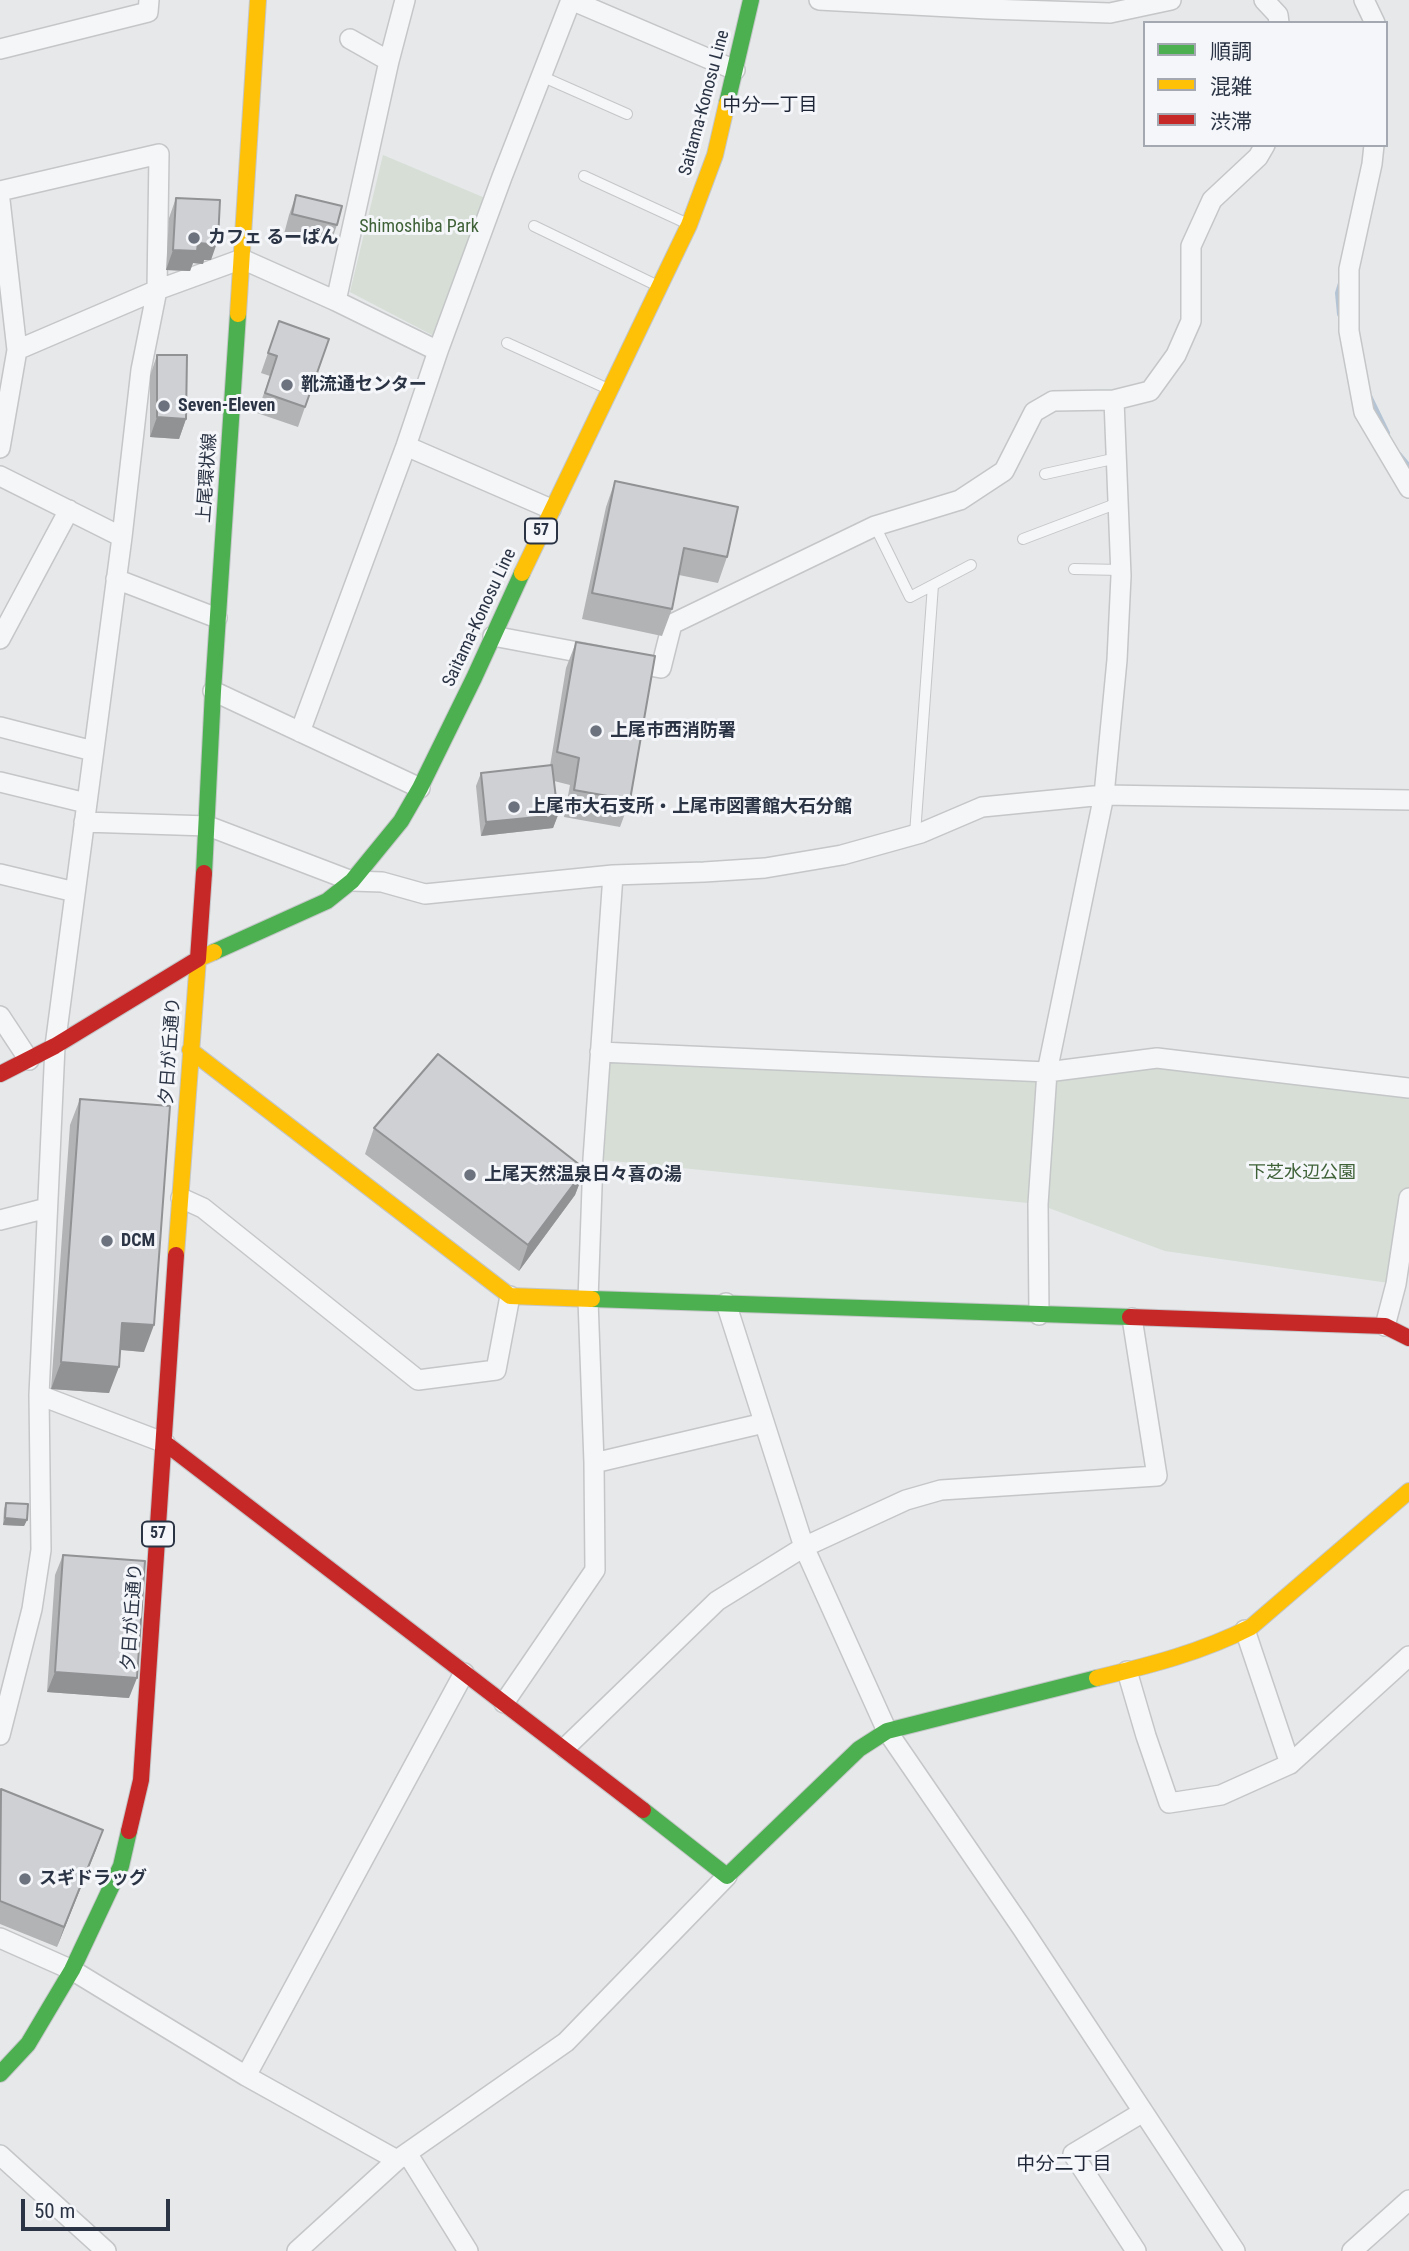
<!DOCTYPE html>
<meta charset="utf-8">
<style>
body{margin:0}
#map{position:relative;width:1409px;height:2251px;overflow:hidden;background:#e6e8ea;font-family:"Roboto Condensed","Noto Sans JP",sans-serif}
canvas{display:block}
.legend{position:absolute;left:1143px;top:21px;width:245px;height:126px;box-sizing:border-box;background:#f4f6f9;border:2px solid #a4a8b1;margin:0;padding:9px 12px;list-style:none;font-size:21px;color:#2b3445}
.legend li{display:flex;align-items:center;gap:14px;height:35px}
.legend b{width:35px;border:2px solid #a4a8b1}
.scale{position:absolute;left:21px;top:2199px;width:149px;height:32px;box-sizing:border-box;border:4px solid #2b3445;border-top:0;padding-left:9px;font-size:21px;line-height:24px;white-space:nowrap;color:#2b3445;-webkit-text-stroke:5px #f4f6f9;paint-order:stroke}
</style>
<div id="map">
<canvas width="1409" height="2251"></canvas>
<ul class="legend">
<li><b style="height:9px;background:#4caf50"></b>順調</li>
<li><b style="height:9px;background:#ffc107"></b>混雑</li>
<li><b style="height:9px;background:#c62828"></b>渋滞</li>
</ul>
<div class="scale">50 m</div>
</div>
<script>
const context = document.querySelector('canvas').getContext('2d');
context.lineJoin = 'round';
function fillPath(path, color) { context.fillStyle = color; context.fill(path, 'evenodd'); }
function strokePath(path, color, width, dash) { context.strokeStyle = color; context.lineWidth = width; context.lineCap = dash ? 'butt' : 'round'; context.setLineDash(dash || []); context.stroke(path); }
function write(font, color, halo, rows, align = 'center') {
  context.font = font + ' "Roboto Condensed","Noto Sans JP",sans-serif'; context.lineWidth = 6; context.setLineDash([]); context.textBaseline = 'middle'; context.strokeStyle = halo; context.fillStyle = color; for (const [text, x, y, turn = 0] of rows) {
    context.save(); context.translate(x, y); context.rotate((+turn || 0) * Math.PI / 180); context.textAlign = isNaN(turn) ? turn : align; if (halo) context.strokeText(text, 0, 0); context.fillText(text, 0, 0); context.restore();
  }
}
const green = new Path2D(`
 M383 155 485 198 434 336 350 292Z
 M600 1052 1047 1072 1157 1058 1409 1088V1198L1396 1284 1165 1251 1038 1204 593 1159Z`);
const stream = new Path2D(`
 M1340 314 1338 293 1341 283
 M1369 396 1387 433
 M1399 455 1409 467`);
const lane = new Path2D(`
 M541 76 627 114
 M584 176 686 223
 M534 226 656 285
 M507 343 606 388
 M1045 474 1117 458
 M875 526 910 597 933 585
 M1023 539 1118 503
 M1074 569 1120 570
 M915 834 933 585 971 565`);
const street = new Path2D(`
 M571 0 735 70
 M819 0 988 9 1110 13 1171 0
 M1264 0 1278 15 1279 23
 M1364 0 1375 23
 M350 39 389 61
 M0 49 148 12 149 0
 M1374 145 1372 164 1349 269V331L1364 412 1409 488
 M0 191 159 154 157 290 141 370 122 537 55 1046 39 1395 41 1550 32 1609 0 1735
 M0 200 17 350 0 448
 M336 301 389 61 405 0
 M17 350 157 290 242 259 336 301 438 351
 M406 446 551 509
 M0 476 122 537
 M116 579 217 618
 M493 636 599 656
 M0 639 69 510
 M628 662 661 668 672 624 875 526 960 500 1004 471 1034 412 1053 401 1114 400 1150 391 1176 355 1191 321V246L1212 200 1258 157 1265 145
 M213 691 420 788
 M0 727 93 751
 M300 732 406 446 438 351 502 177 571 0
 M0 782 86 803
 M84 822 208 826 352 881 382 882 425 894 613 875 704 872 765 868 842 855 921 833 982 807 1104 795 1409 800
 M0 874 75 892
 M0 1016 29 1060
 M600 1052 1047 1072 1157 1058 1409 1088
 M181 1198 203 1208 418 1380 496 1370 510 1296
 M0 1220 47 1208
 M726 1303 804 1547 887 1731 1022 1928 1235 2251
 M1039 1315 1038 1204 1047 1072 1104 795 1117 660 1121 576 1114 400
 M1385 1326 1396 1284 1409 1198
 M39 1395 165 1443
 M594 1463 764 1423
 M1245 1630 1290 1764
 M1127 1671 1146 1736 1169 1803 1221 1795 1290 1764 1409 1656
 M504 1703 595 1570 594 1463 588 1300 593 1159 613 875
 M565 1748 717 1601 804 1547 906 1500 941 1490 1157 1476 1132 1318
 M0 1938 72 1970 246 2076 397 2160
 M246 2076 464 1673
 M407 2153 468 2251
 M0 2155 106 2251
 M297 2251 397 2160 566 2042 727 1876
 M1136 2251 1073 2154 1143 2112
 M1352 2251 1409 2200`);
const fast = new Path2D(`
 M727 103 751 0
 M204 873 213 691 238 314
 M214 952 327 901 352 881 401 821 420 788 474 678 522 573
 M592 1299 1130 1317
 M643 1810 727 1876 859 1749 887 1731 1097 1678
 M0 2074 28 2044 72 1970 121 1866 129 1831`);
const slow = new Path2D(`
 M238 314 258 0
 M522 573 689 225 715 155 727 103
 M190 1050 510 1296 592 1299
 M176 1255 198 959 214 952
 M1097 1678C1151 1665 1202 1652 1251 1627L1409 1491`);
const jam = new Path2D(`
 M0 1074 55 1046 198 959 204 873
 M1130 1317 1385 1326 1409 1338
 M165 1443 643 1810
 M129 1831 141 1780 176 1255`);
const wall = new Path2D(`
 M296 195 337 225 330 245 284 234 289 215Z
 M176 198 211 260H204L203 264 193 263 190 271 166 270 169 218Z
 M279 321 329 339 298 427 257 413 270 376 261 373Z
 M157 355 186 419 179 439 150 437V376Z
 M615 481 727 557 718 583 679 575 672 609 662 636 582 619 606 507Z
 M576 642 630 800 620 827 564 817 570 785 554 781 558 815 553 828 481 836 476 786 481 773 550 766 566 668Z
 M80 1099 144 1352 120 1350 109 1393 51 1389 70 1125Z
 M374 1128 585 1169 575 1195 519 1271 365 1154Z
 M6 1503 27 1520 24 1526 3 1525 4 1509Z
 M63 1555 129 1698 47 1692 55 1575Z
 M0 1791 103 1830 57 1947 0 1924Z`);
const shadedWall = new Path2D(`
 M210 240H218L211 260H204L203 264 193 263 190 271 166 270 173 250Z
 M157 417 186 419 179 439 150 437Z
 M558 815 553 828 481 836 486 822Z
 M585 1169 575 1195 519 1271 528 1245Z
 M122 1323 154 1325 144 1352 112 1349Z
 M61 1362 119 1367 109 1393 51 1389Z
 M5 1518 27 1520 24 1526 3 1525Z
 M55 1672 137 1678 129 1698 47 1692Z
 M103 1830 96 1850 57 1947 64 1927Z`);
const building = new Path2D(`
 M296 195 342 206 337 225 292 214Z
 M176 198 220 200 218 240H210V244L198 243 197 251 173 250Z
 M279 321 329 339 305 407 265 393 277 356 268 353Z
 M157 355H187L186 419 157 417Z
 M615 481 738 507 727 557 684 548 672 609 592 593Z
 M576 642 655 656 630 800 574 790 579 758 557 752Z
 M552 765 558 815 486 822 481 773Z
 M438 1054 585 1169 528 1245 374 1128Z
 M80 1099 170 1106 154 1325 122 1323 119 1367 61 1362Z
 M6 1503 28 1504 27 1520 5 1518Z
 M63 1555 145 1561 137 1678 55 1672Z
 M1 1789 103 1830 64 1927 0 1901Z`);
const markers = [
 [194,238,7,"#6c737f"],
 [287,385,7,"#6c737f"],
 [164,406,7,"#6c737f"],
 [596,731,7,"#6c737f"],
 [514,807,7,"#6c737f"],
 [470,1175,7,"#6c737f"],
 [107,1241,7,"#6c737f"],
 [25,1879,7,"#6c737f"]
];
const shields = [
 [541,531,32],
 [158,1534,32]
];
const shieldNames = [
 ["57",541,531],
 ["57",158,1534]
];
const streetNames = [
 ["Saitama-Konosu Line",705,103,-75],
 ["上尾環状線",208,478,-86],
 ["Saitama-Konosu Line",480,618,-65],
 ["夕日が丘通り",171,1051,-86],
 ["夕日が丘通り",133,1617,-86]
];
const parkNames = [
 ["Shimoshiba Park",419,227],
 ["下芝水辺公園",1302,1173]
];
const poiNames = [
 ["カフェ るーぱん",208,238],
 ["靴流通センター",301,385],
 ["Seven-Eleven",178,406],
 ["上尾市西消防署",610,731],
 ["上尾市大石支所・上尾市図書館大石分館",528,807],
 ["上尾天然温泉日々喜の湯",484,1175],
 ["DCM",121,1241],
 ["スギドラッグ",39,1879]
];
const neighbourhoodNames = [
 ["中分一丁目",770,106],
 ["中分二丁目",1064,2165]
];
fillPath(green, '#d6ded6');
strokePath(stream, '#b4c4d5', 6);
strokePath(lane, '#c4c6c8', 12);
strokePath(street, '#c4c6c8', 22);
strokePath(fast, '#c4c6c8', 18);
strokePath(slow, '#c4c6c8', 18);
strokePath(jam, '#c4c6c8', 18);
strokePath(lane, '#f5f6f7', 10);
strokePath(street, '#f5f6f7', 19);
strokePath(fast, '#4caf50', 16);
strokePath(slow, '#ffc107', 16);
strokePath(jam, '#c62828', 16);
fillPath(wall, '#b1b3b5');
fillPath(shadedWall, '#909294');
fillPath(building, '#ced0d3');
strokePath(building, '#909294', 2);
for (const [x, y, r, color] of markers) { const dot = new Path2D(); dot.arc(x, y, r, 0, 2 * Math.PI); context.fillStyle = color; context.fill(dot); strokePath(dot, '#f4f6f9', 2.5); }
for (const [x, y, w] of shields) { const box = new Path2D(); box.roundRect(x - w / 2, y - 12.5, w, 25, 5); context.fillStyle = '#f4f6f9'; context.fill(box); strokePath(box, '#2b3445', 2); }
write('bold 16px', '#2b3445', null, shieldNames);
write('18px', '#2b3445', '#f4f6f9', streetNames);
write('18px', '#3f6138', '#f4f6f9', parkNames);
write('bold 18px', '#2b3445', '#f4f6f9', poiNames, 'left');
write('19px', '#1d2536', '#f4f6f9', neighbourhoodNames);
</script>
